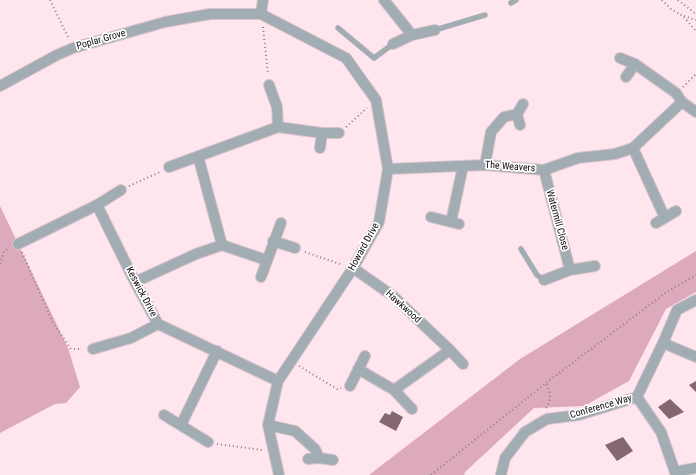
<!DOCTYPE html>
<style>
body{margin:0}
canvas{display:block;background:#fee5ee}
</style>
<canvas width="696" height="475"></canvas>
<script>
const context = document.querySelector('canvas').getContext('2d');
context.lineJoin = 'round';
function fillPath(path, color) { context.fillStyle = color; context.fill(path, 'evenodd'); }
function strokePath(path, color, width, dash) { context.strokeStyle = color; context.lineWidth = width; context.lineCap = dash ? 'butt' : 'round'; context.setLineDash(dash || []); context.stroke(path); }
function write(font, color, halo, rows, align = 'center') {
  context.font = font + ' "Roboto Condensed",sans-serif'; context.lineWidth = 3.5; context.setLineDash([]); context.textBaseline = 'middle'; context.strokeStyle = halo; context.fillStyle = color; for (const [text, x, y, turn = 0] of rows) {
    context.save(); context.translate(x, y); context.rotate((+turn || 0) * Math.PI / 180); context.textAlign = isNaN(turn) ? turn : align; if (halo) context.strokeText(text, 0, 0); context.fillText(text, 0, 0); context.restore();
  }
}
const green = new Path2D(`
 M0 206 68 348 80 387 66 403 55 404 0 433Z
 M696 251V292L666 309 629 381 584 406 534 408 465 472 464 475H369L520 359Z`);
const building = new Path2D(`
 M696 381V392L689 385Z
 M670 399 684 412 669 419 658 407Z
 M392 411 403 417 396 431 379 422 385 413 390 415Z
 M623 437 633 451 617 461 605 445Z`);
const path = new Path2D(`
 M50 0 69 39
 M662 0 672 10 683 16 696 31
 M678 0 696 14
 M684 16 696 20
 M263 27 268 74
 M683 87 696 74
 M346 127 367 108
 M129 186 160 172
 M22 252 53 323 71 349H82
 M305 252 343 265
 M0 264 4 251 8 249
 M299 366 337 389 341 388
 M546 408C552 400 550 391 546 383
 M217 444 262 450
 M431 475 546 383 668 291 696 275`);
const service = new Path2D(`
 M511 3 516 0
 M338 28 374 58 393 44
 M435 30 485 15
 M521 249 537 275 544 280`);
const minor = new Path2D(`
 M384 0 412 35
 M261 14 263 0
 M393 44 412 35 435 30
 M620 58 635 64 676 93 682 102 696 112
 M626 77 635 64
 M269 85 277 107 278 127
 M0 86 57 55 73 48 165 22 210 14H261L346 58 376 100 388 169 379 222 353 268 278 381 268 425 279 475
 M520 125 517 114 523 104
 M320 148 322 133
 M633 148 665 218
 M198 156 222 245
 M485 165 491 132 504 117 517 114
 M169 167 278 127 322 133H339
 M388 169 485 165 544 170 578 158 615 154 633 148 682 102
 M544 170 570 270
 M97 205 135 282 158 324 278 381
 M431 217 459 224
 M451 222 463 166
 M656 223 676 211
 M273 241 295 248
 M18 244 97 205 121 190
 M353 268 393 296 450 350 463 364
 M261 277 281 223
 M544 280 570 270 595 266
 M135 282 196 254 222 245 266 260
 M663 343 696 357
 M93 349 131 338 158 324
 M358 369 394 390 412 409
 M350 386 365 356
 M394 390 450 350
 M637 397 661 432 676 475
 M164 415 208 442
 M181 425 217 351
 M268 425 295 431 315 449 319 458
 M308 459 319 458 333 460
 M675 472 696 468
 M501 475 505 458 525 432 547 419 579 415 637 397 663 343 677 310 696 300`);
const streetNames = [
 ["Poplar Grove",101,40,-16],
 ["The Weavers",510,167,4],
 ["Watermill Close",557,220,75],
 ["Howard Drive",364,247,-61],
 ["Keswick Drive",141,292,62],
 ["Hawkwood",403,307,42],
 ["Conference Way",601,407,-16]
];
fillPath(green, '#dda9bc');
fillPath(building, '#836872');
strokePath(service, '#d9c2ca', 6);
strokePath(minor, '#d9c2ca', 12);
strokePath(path, '#907f85', 2, [1, 3]);
strokePath(service, '#a1adb3', 5);
strokePath(minor, '#a1adb3', 10);
write('10px', '#140b0e', '#fff', streetNames);
</script>
